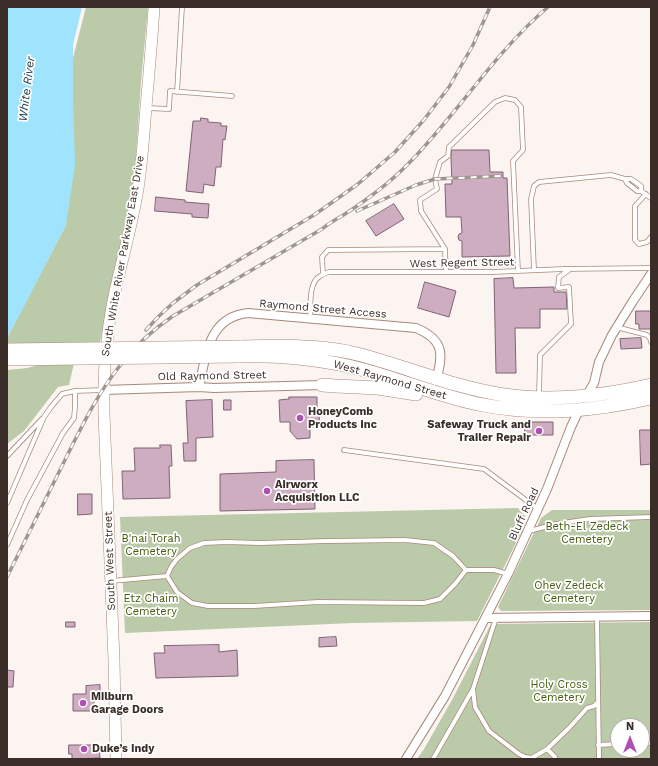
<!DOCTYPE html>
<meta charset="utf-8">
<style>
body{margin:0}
#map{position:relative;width:658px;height:766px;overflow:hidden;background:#fbf4f1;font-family:"Work Sans",sans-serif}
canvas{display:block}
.frame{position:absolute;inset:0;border:8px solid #3b2e28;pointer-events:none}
.north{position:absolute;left:610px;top:718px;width:40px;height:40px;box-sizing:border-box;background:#fff;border:1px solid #b1aba9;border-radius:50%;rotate:0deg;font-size:11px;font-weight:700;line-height:16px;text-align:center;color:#3b2e28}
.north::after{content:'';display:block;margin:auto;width:14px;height:18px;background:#b04eb5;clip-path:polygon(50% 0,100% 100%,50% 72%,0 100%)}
</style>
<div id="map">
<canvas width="658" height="766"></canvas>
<div class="frame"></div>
<div class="north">N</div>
</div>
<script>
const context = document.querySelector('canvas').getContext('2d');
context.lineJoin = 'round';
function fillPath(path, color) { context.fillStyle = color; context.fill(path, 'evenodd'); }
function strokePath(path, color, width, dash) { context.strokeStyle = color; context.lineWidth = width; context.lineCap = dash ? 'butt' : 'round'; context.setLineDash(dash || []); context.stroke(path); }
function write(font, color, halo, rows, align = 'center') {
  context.font = font + ' "Work Sans",sans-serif'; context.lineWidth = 3.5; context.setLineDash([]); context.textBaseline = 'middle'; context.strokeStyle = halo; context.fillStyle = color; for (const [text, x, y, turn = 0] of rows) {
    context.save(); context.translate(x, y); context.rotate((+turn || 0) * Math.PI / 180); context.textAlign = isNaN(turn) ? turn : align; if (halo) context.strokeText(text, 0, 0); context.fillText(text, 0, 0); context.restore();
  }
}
const green = new Path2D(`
 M86 7H148L141 82 134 185 100 342 7 344V338L66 225 73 97V58Z
 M74 363 69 385 58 387 24 431 7 444V370L27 368 43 364Z
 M518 508 525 516 521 533 477 621 353 623 125 633 120 517Z
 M552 510H651V610L501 611 498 607 541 518Z
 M651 622V759H417L424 749 452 700 491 624ZM618 726H642V750H618Z`);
const water = new Path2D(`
 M7 7H82L73 45V97L75 165 66 225 18 318 7 337Z`);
const building = new Path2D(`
 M201 118 208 119V122L221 123V126H227L225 140 223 139 221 167H216L214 186 204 184 203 193 186 191 193 121H200Z
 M452 150H489L490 172H503V178H507L510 256 462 257V241L459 240 458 237 459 234 462 233 461 217H446L445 184H452L451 158Z
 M156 197 185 200V202L209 204 208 218 192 217V214L155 211Z
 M394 204 404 219 376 236 366 221Z
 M513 278 514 288 554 287V292H566L567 309H540V328H515L516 373H496L494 279Z
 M425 282 456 291 449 317 418 308Z
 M636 311H651V329H639V324H636Z
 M641 338 642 348 621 349 620 339Z
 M289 397H317V415H319L320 427H310V438L297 439 290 431V422H280L279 400 289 399Z
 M212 400 213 437 196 438V461H184L183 443H188L186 401Z
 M224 400H231V410H224Z
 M525 422H553V435H525Z
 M640 430H651V464L641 465Z
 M160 445H171L172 466H169L170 498 123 499 122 471H135L134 448H160Z
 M314 460 315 509 220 511V474L276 472V461Z
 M78 494H92V514L78 515Z
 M66 622H75V627H66Z
 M336 637 337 646 319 647V638Z
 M219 645V652L237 650 238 676 156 678 154 653H165L164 646Z
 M7 670 14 671 13 687H7Z
 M100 685V694H94V711H73V694H86V686Z
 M69 745H99L100 758 72 759V754H69Z`);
const service = new Path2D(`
 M177 92 182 7
 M146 108 169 109 170 91 232 96
 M625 179 627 183 637 191H641L651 198
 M646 194 635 206V240L639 244 647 242 651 237
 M445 249 421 211 420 200 437 189 435 179 440 162 448 156 449 147 495 102 505 98 515 100 521 107 523 150 513 161 518 271
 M534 270 531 199 534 186 539 182 611 175 625 179H631L641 186V191
 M323 274 322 257 328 250 445 249 446 272
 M310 319C311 306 308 283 320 276 323 274 326 273 329 272H493L564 269 651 268
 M616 327 647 335 650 338 651 342
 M539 395 540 355 571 324 569 287 558 288 559 277 569 270
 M344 450 484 469 538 509
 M7 456 42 419
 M7 503 44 417 51 407 62 394 75 391
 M529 531 556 524 590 519 651 517
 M7 545 27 500 63 433 74 418 75 407V391L103 390
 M167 576 171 567 177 559 190 548 204 543 226 542 260 543 327 541 405 540 434 543 453 556 466 570
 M111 581 167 576 177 592 192 603 208 606H254L318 602 424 603 440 599 455 584 466 570H494L508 574
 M597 617 599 759
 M473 689 475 707 489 731 519 754 525 757 532 758
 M642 743H651
 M598 745 618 744
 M547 749 555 757V759
 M433 759 473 689 496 618
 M530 759 547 749 569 728 587 708 594 706 597 703`);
const minor = new Path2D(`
 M199 387C206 356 208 317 248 313L416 328C445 340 443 355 436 381
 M103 390 199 387 214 388 322 385
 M585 398 594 383 599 362 612 335 633 301 651 274
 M486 618 651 616
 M406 759 445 696 508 574 547 489 571 427 580 408`);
const secondary = new Path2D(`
 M116 759 114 660 104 414C103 374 106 335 114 296 122 260 132 225 138 189 142 162 144 134 146 107 149 74 152 40 154 7`);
const primary = new Path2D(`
 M240 347C276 346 313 345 349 352 401 364 450 387 504 395 553 402 603 396 651 385
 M238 356C280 355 323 359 364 370 404 381 442 397 483 405 541 416 594 411 651 398
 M322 385 336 386 378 388 416 394`);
const rail = new Path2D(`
 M357 211 416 185 435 179 501 176
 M146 330 158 317 173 303 197 285 314 215 334 201 358 184 395 152 423 121 449 87 473 45 490 7
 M7 577C25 541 43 505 61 468 79 432 96 395 122 363 136 345 154 329 173 316L322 229C329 223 337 219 345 214 368 199 390 183 409 163 458 113 495 52 548 7`);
const primaryBridge = new Path2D(`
 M7 350 240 347
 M7 359 238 356`);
const markers = [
 [300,418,4,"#b04eb5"],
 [539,431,4,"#b04eb5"],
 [267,491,4,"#b04eb5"],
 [83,703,4,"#b04eb5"],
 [84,749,4,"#b04eb5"]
];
const streetNames = [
 ["South White River Parkway East Drive",123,256,-80],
 ["West Regent Street",462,263,-1],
 ["Raymond Street Access",323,309,5],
 ["Old Raymond Street",212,376,-1],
 ["West Raymond Street",390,380,16],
 ["Bluff Road",524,514,-65],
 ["South West Street",110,561,-92]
];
const poiNames = [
 ["HoneyComb",308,412],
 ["Products Inc",308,425],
 ["Safeway Truck and",531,425,"right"],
 ["Trailer Repair",531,438,"right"],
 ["Airworx",275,485],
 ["Acquisition LLC",275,498],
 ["Milburn",91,697],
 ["Garage Doors",91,710],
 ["Duke’s Indy",92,749]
];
const parkNames = [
 ["Beth-El Zedeck",587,527],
 ["Cemetery",587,540],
 ["B'nai Torah",151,539],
 ["Cemetery",151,552],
 ["Ohev Zedeck",569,586],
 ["Cemetery",569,599],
 ["Etz Chaim",151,599],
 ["Cemetery",151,612],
 ["Holy Cross",559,685],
 ["Cemetery",559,698]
];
const waterNames = [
 ["White River",27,89,-83]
];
fillPath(green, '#bbcaa8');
fillPath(water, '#9fe4fc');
fillPath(building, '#cdadbf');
strokePath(building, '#7f6273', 1);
strokePath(service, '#a88879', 5.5);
strokePath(minor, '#a88879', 10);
strokePath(secondary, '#a88879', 12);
strokePath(primary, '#a88879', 14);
strokePath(service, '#fff', 4);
strokePath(minor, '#fff', 8);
strokePath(secondary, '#fff', 11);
strokePath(primary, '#fff', 13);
strokePath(rail, '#9f9691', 3.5);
strokePath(rail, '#fff', 2, [6]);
strokePath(primaryBridge, '#a88879', 14, []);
strokePath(primaryBridge, '#fff', 13);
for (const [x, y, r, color] of markers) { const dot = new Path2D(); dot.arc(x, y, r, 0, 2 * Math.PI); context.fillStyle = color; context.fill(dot); strokePath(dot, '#fff', 1.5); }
write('11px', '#3b2e28', '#fff', streetNames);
write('bold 11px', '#3b2e28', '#fff', poiNames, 'left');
write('11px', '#435c0b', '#fff', parkNames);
write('italic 12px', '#1b3c46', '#fff', waterNames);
</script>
